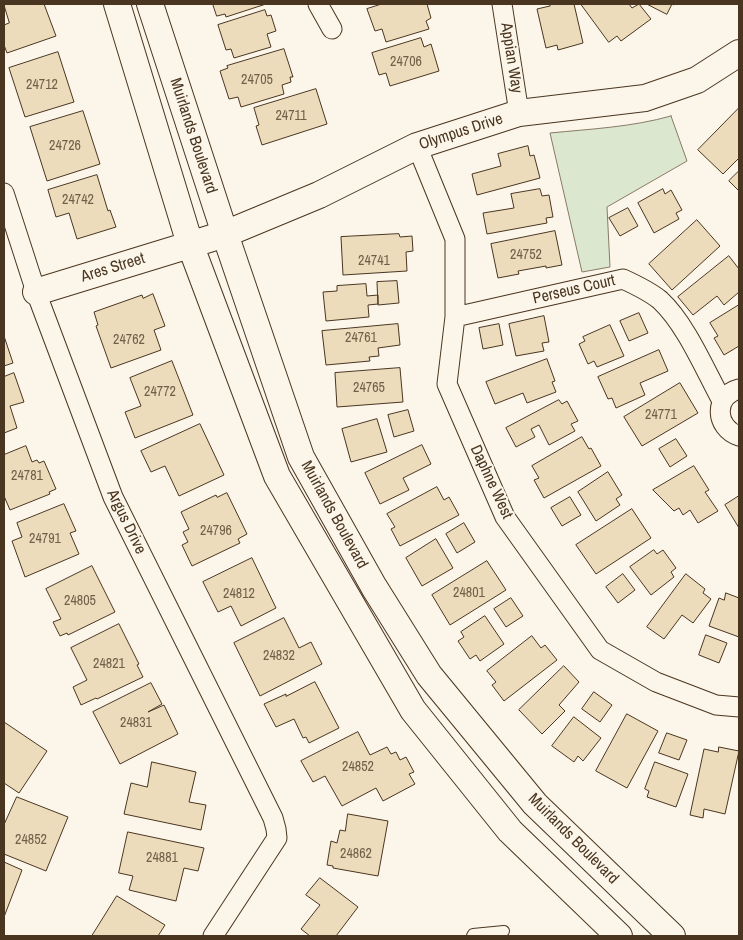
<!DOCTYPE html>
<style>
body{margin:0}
#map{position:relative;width:743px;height:940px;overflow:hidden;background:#fbf6e9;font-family:"Archivo Narrow",sans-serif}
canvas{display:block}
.frame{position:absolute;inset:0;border:5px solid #4a3520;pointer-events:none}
</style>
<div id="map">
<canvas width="743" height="940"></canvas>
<div class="frame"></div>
</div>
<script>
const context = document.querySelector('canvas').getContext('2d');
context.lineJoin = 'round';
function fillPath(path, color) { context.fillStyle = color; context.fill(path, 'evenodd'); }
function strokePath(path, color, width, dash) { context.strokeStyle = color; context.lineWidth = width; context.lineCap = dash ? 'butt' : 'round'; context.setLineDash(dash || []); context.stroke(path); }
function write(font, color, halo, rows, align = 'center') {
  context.font = font + ' "Archivo Narrow",sans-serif'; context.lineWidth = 4; context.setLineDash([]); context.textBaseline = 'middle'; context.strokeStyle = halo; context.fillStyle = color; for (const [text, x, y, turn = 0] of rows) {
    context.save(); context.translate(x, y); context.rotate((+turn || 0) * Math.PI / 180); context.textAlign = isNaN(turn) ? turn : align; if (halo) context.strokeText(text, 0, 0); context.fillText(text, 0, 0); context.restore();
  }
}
const green = new Path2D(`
 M671 116 687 161 607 207 610 267 582 272 550 133C591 129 632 127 671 116Z`);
const building = new Path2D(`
 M4 4H44L56 36 7 53 4 45V25L9 23Z
 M213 4H266L226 17 225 14 217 16Z
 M382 4H427L431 18 426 21 429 29 386 42 382 29 375 31 367 9Z
 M549 4H574L583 43 558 50 557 45 546 48 537 9 550 6Z
 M581 4H629L632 8 639 4 651 19 621 41 617 36 609 42Z
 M647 4H674V5L672 4 667 14Z
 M265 10 267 16 271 15 276 31 267 34 271 47 234 58 231 49 226 50 218 25Z
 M421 38 424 47 431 44 439 71 390 86 386 73 379 75 372 53Z
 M284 49 293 77H290L291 82 282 85 284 94 241 107 238 97 229 99 220 71 228 68 227 66Z
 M58 52 74 102 25 117 9 68Z
 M316 89 327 124 262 145 256 126 259 125 254 108Z
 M739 108V158L723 174 698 150Z
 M83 111 100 164 47 181 30 127Z
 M528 146 530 156 534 155 540 178 477 195 472 174 501 166 498 154Z
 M739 171V191L729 181Z
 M97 175 108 211 110 210 116 227 77 239 69 213 56 217 48 190Z
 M540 189 542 196 549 195 553 217 546 218 547 223 487 234 483 213 514 208 511 194Z
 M663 189 665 194 671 190 682 210 676 213 679 219 654 233 638 203Z
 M628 208 638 226 620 236 609 218Z
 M697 220 720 246 672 290 649 264Z
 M555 231 562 265 546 268V266L518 271 519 274 498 278 491 244Z
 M399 234 400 237 412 236 413 251 406 252 407 271 343 275 341 237Z
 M729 256 739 269V292L724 305 717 296 693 315 678 297Z
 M397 281 399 303 378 305 377 282Z
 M366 284 367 296 378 295V304L368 305 369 317 326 321 323 292 337 291V286Z
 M153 294 165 326 154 330 161 350 111 368 96 326 98 325 94 312 142 295 143 298Z
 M739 305V346L724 355 714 338 718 336 710 323Z
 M639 313 648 333 629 341 620 321Z
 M544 316 549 342 542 343 544 351 516 356 509 324Z
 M398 324 400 345 378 348 379 356 369 357 370 361 326 365 322 331Z
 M499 324 503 345 483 349 479 328Z
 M610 325 624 356 597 367 594 361 588 364 579 344 585 341 583 337Z
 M4 336 13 363 4 366Z
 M659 350 668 371 640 383 645 395 616 408 612 398 608 399 598 377Z
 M547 359 555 381 552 382 556 392 527 403 523 393 495 404 486 382Z
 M172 361 193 415 135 438 125 412 141 406 130 378Z
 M400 368 403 402 337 407 335 373Z
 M14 373 24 402 10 406 17 428 4 433V377Z
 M680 383 698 413 642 446 624 417Z
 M559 400 562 404 567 401 578 421 571 424 575 431 549 445 539 425 531 429 535 437 516 447 506 428Z
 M408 410 414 431 394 437 388 415Z
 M377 419 387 452 351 462 342 429Z
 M200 424 224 475 179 496 165 466 151 472 141 451Z
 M582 437 589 449 591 448 601 466 544 498 534 480 539 478 532 466Z
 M676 439 687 456 670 467 659 449Z
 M422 445 431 464 403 478 409 490 380 504 365 473Z
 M26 446 32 462 37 460 39 463 44 461 56 489 49 492 50 494 10 510 4 496V455Z
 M694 466 709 490 705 492 718 511 698 523 690 510 683 515 679 508 674 511 653 490Z
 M608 472 622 495 616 499 620 505 596 521 578 492Z
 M437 487 444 500 449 497 459 515 400 546 391 529 395 527 387 514Z
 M227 493 247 534 238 539 240 543 192 566 182 545 188 542 183 532 189 529 181 512 216 495 217 497Z
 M739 496V528L725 505Z
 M570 497 581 515 562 526 551 508Z
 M64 504 76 531 70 533 79 554 25 577 12 541 22 537 17 523Z
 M632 509 651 538 596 574 576 545Z
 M464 523 475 542 457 553 446 534Z
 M436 539 453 568 422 586 406 558Z
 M654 550 657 554 663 550 676 568 671 572 674 577 651 595 630 567Z
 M252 558 276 608 241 626 231 606 218 612 203 582Z
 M487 561 506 590 450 625 432 595Z
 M92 566 115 612 68 635 67 633 60 636 53 622 61 619 46 589Z
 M623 574 635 590 618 603 606 587Z
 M686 574 705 589 703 593 711 599 693 623 682 615 664 639 647 627Z
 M726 593 739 598V637L709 626 719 598 724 600Z
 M511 598 523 616 506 627 494 609Z
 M485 616 504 644 480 661 476 655 470 659 458 641 464 637 461 632Z
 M284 618 299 648 311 642 322 664 260 696 234 643Z
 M119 624 139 664 137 665 143 677 97 699 96 698 81 705 73 687 87 680 71 648Z
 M706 635 727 643 719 663 699 655Z
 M532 636 541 648 545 645 557 660 504 701 492 685 496 682 487 671Z
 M564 666 579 682 559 705 565 711 542 734 519 710Z
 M315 682 339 728 309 743 306 737 303 738 294 719 276 727 264 704 286 694V696Z
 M151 683 162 704 148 712 164 705 178 734 120 764 93 712Z
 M594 692 612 705 600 722 582 709Z
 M627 714 658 731 627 788 596 771Z
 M574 717 601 738 583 761 578 756 574 762 552 746Z
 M4 722 47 751 19 793 4 783Z
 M358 732 370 755 387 747 391 754 396 752 400 760 406 757 414 772 409 774 415 784 383 801 376 788 342 806 325 776 313 782 301 761Z
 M667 733 687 740 679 760 659 753Z
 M719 747 739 751 725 814 704 809 703 818 690 815 704 749 718 752Z
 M152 762 196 772 189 802 206 805 201 830 124 814 131 783 147 787Z
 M655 762 688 774 676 807 647 797 649 791 645 789Z
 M17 797 68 817 46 871 4 854V825Z
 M348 814 388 821 378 876 333 868V866L327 865 331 841 337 843 340 830 345 831Z
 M128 832 204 848 198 871 184 868 176 901 129 890 133 876 119 873Z
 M4 862 22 870 4 917Z
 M320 878 358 907 336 936H310L301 929 320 905 306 895Z
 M117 896 165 925 158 936H92Z`);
const lane = new Path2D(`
 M472 936 473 934 504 931`);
const street = new Path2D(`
 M318 4 332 29
 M502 4 519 113
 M417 146 455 239V317L447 384 505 517 600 650 656 682 716 705 739 707
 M4 193 36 292 113 497 273 818 276 829 277 838 213 936
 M455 317 623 279C636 285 649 291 660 300 686 324 705 370 722 401
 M739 389C713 396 715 428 739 436`);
const secondary = new Path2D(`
 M117 4 190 244 277 476 413 710 510 831 619 936
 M150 4 225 234 301 457 374 587 429 675 535 804 672 936
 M36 292 225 234 319 195 417 146 519 113 645 98 697 80 739 53`);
const numberNames = [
 ["24706",406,62],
 ["24705",257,80],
 ["24712",42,85],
 ["24711",291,116],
 ["24726",65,146],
 ["24742",78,200],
 ["24752",526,255],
 ["24741",374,261],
 ["24761",361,338],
 ["24762",129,340],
 ["24765",369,388],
 ["24772",160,392],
 ["24771",661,415],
 ["24781",27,476],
 ["24796",216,531],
 ["24791",45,539],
 ["24801",469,593],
 ["24812",239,594],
 ["24805",80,601],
 ["24832",279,656],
 ["24821",109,664],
 ["24831",136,723],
 ["24852",358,767],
 ["24852",31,840],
 ["24862",356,854],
 ["24881",162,858]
];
const streetNames = [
 ["Appian Way",511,58,81],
 ["Olympus Drive",461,132,-18],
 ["Muirlands Boulevard",193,136,72],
 ["Ares Street",113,268,-17],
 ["Perseus Court",574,290,-13],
 ["Daphne West",491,482,65],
 ["Muirlands Boulevard",334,515,61],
 ["Argus Drive",126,522,64],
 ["Muirlands Boulevard",573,839,45]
];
fillPath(green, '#dce7d0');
strokePath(green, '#887966', 1);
fillPath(building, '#ecdcbc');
strokePath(building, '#4a3520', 1);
strokePath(lane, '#4a3520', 12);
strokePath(street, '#4a3520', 21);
strokePath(secondary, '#4a3520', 28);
strokePath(lane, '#fbf6e9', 10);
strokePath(street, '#fbf6e9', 19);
strokePath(secondary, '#fbf6e9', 26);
write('14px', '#725f47', null, numberNames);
write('16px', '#4a3520', '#fbf6e9', streetNames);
</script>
